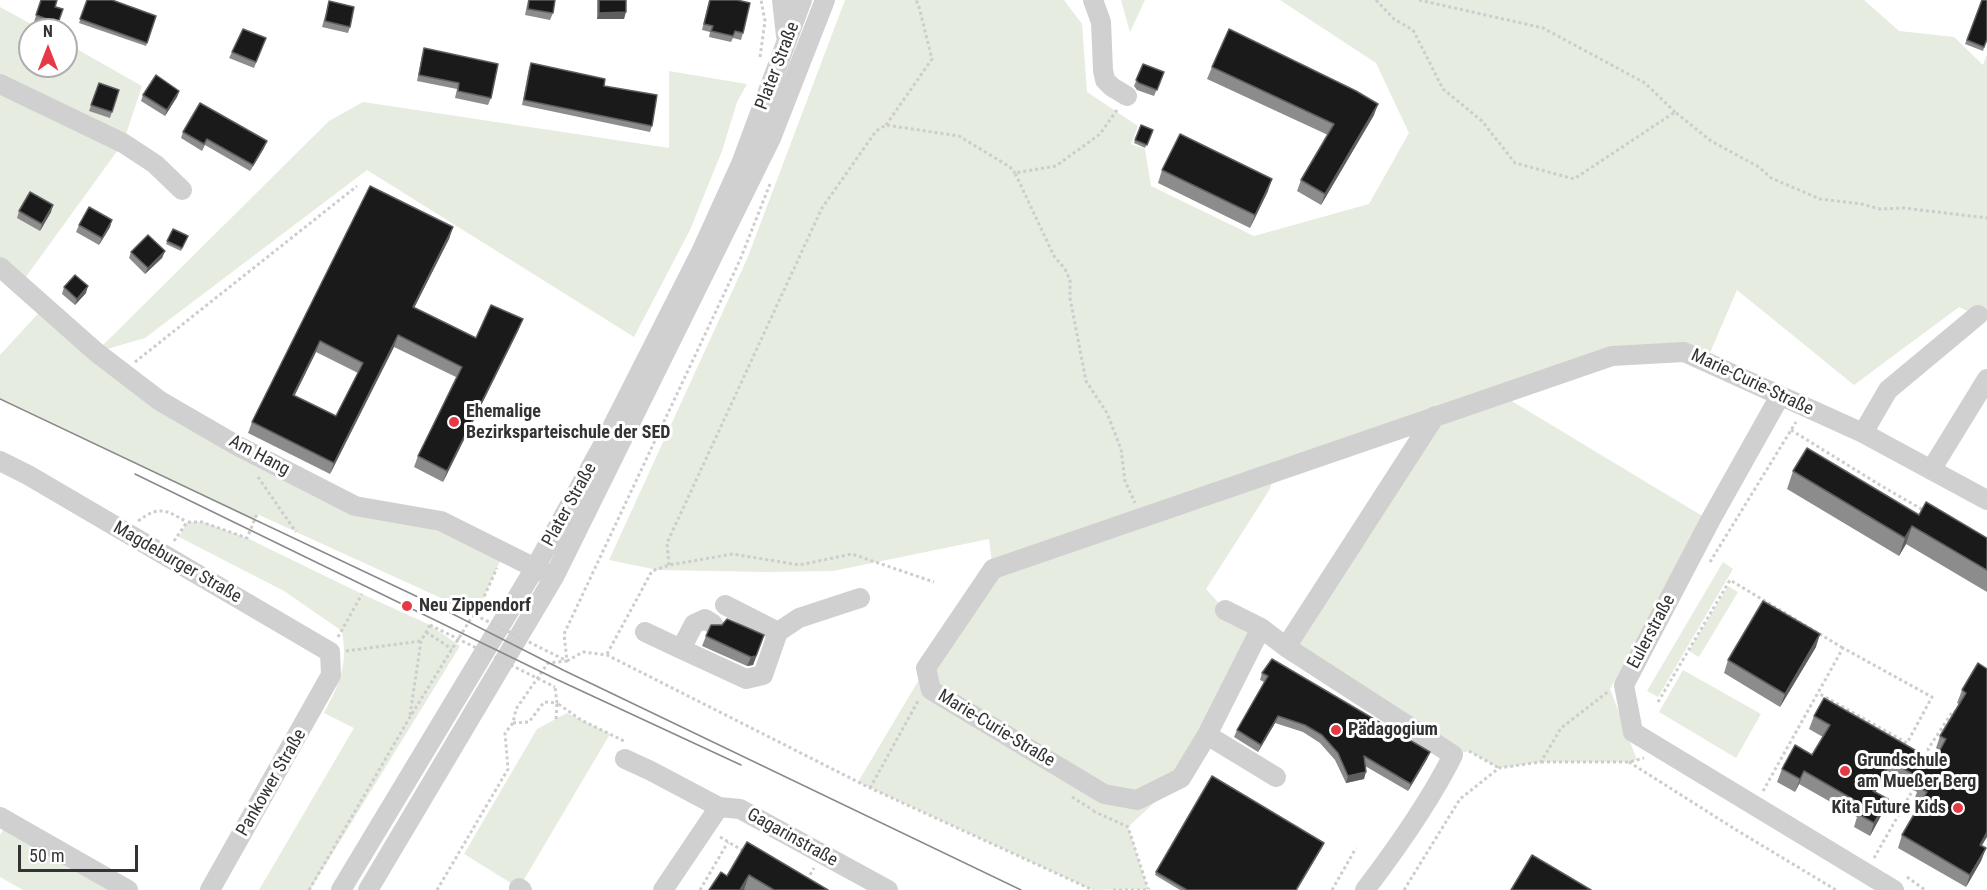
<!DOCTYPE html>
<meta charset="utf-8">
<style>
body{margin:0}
#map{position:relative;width:1987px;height:890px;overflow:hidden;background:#fff;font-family:"Roboto Condensed",sans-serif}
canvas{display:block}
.north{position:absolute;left:18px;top:18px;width:60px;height:60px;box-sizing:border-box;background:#fff;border:2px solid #adadad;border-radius:50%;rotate:0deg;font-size:16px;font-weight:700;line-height:24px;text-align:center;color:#333}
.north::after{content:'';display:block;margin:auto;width:21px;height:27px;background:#e63946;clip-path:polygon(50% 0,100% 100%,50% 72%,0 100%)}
.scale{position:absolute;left:18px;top:845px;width:120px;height:27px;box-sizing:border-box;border:3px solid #333;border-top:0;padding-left:8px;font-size:18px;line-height:21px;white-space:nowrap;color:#333;-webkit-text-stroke:4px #fff;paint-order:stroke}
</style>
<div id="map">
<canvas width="1987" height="890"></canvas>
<div class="north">N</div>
<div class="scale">50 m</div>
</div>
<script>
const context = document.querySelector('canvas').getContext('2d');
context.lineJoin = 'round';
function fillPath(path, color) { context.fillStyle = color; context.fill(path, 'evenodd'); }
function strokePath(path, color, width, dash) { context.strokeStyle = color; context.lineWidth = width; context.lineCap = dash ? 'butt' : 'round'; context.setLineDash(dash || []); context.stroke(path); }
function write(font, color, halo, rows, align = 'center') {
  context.font = font + ' "Roboto Condensed",sans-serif'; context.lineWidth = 6; context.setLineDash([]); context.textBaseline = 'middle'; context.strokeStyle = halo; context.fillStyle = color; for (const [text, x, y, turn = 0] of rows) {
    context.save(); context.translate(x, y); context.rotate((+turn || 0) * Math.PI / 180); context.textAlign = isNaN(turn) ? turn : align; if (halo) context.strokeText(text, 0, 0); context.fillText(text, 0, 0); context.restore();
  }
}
const green = new Path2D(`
 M845 0H1064L1082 24 1087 92 1138 126 1131 144 1145 149 1151 186 1254 236 1369 204 1409 133 1376 63 1280 0H1864L1899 31 1954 37 1983 65 1987 54V320L1959 307 1854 385 1737 290 1706 362 1612 356 1500 394 1704 517 1610 689 1637 760 1629 762H1541L1499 768 1469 751 1453 755 1286 647 1434 417 1275 472 1270 489 1206 589 1225 610 1261 628 1181 778 1128 827 1148 889 1093 890 858 782 926 668 993 570 989 539 833 571 765 572 658 570 609 560 747 259Z
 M1121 0H1145L1130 32Z
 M0 7 42 30H30V66H66V43L142 86 123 143 20 285 0 267Z
 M669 71 747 84 737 102 722 151 690 230 634 337 367 170 145 338 97 352 355 505 441 521 504 552 483 599H443L257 514 255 521 0 399V355L45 306 96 352 329 121 363 102 669 148Z
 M187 522H202L247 538 362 594 430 625 460 646 310 890H259L354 728 324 713C340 683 348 665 342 631L284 591 179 537Z
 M1723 562 1733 569 1658 697 1647 691Z
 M1728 586 1738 592 1699 657 1689 651Z
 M1683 670 1761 714 1736 758 1659 712Z
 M567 713 610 734 519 888 464 854 537 729Z
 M8 822 128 890H23L0 877V835Z`);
const path = new Path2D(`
 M1376 0 1394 19 1413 30 1443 89 1482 121 1515 163 1574 179 1675 112 1711 141 1759 167 1771 178 1820 199 1862 204 1880 209 1904 208 1987 218
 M1419 0 1543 28 1645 83 1675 112
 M760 57 765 21 761 0
 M1117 110 1100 134 1056 166 1015 173 1054 256 1065 269 1070 280V298L1086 381 1107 413 1121 449 1125 481 1135 503
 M886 125 932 59 919 7 916 0
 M135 362 357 186
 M1791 430 1880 485 1925 511
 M258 477 296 532
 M138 521C160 505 166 510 187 522
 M174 541 187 522H202L247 538 257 514
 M1710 562 1796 422
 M669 565 667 543 822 208 876 131 886 125 959 136 1010 167 1015 173
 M443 599 478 607
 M426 632 452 649
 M338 637 362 594
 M346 651 421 641
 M607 654 652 571 669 565 733 554 799 565 852 554 934 582
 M567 661 583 652 607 655 870 788 1093 890
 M1658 702 1730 580 1843 648
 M410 715 421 641 430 625
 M556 719 557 703 581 720 624 741
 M513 723 529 722 544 702 557 703 555 687
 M1469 751 1499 768
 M1541 762H1629L1644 758
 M1629 762 1738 831 1836 890
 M1929 762 1931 758 1928 749 1953 711 1956 712
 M870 788 918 701
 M1763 791 1843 648 1932 697 1907 743 1818 693
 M1072 797 1093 810
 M1093 811 1128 827 1148 889
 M720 837 745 852
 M1874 858 1914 788
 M1907 877 1925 890
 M807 880 814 868
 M309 890 410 717 483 599 497 568
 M437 890 508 769 505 733 513 723 516 709 548 663 567 661 564 634 740 260 770 184
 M700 890 728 842
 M1113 890H1150
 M1332 890 1356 848
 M1404 890 1460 799 1499 768 1541 762 1561 728 1609 691`);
const minor = new Path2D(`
 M782 0 786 36
 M1093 0 1101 22 1103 70 1105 80 1112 87 1127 96
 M0 84 123 143 155 164 182 190
 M0 267 96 352 160 401 236 445 355 506 441 521 547 574
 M1780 396 1711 519 1624 685 1633 732 1894 890
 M1435 416 1286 647 1261 628 1207 735 1181 778 1137 800 1104 794 931 690 926 668 993 569 1612 356 1684 352 1863 433 1987 500
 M1863 433 1888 390 1978 315
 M0 461 28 475 330 652 331 675 210 890
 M1931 470 1987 379
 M725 605 778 632 799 618 860 598
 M1225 610 1261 628
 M645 632 681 649 694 624 705 619 713 624
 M1286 647 1453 755C1429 803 1397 848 1365 890
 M681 649 746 679 763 675 778 632
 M1207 735 1276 777
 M625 759 651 771 719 807
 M0 817 128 890
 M519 888 522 890
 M341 890 535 568 604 443 702 250 741 164 802 0
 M368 890 554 577 771 138 825 0
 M663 890 719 807 740 809 888 890`);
const tram = new Path2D(`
 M0 399 439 607 563 670 1021 890
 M135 474 558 680 741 765`);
const pathBridge = new Path2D(`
 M443 599 567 661
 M430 625 555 687`);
const wall = new Path2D(`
 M41 0 63 9 56 29 34 22Z
 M87 0 156 16 146 46 79 23Z
 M528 0H555L553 13 550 20 525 15Z
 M597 0H626L624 19H597Z
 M709 0H737L743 33 741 40 733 38 731 42 709 37 710 32 702 30Z
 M1982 0 1987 39 1983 51 1965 44Z
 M329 1 350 27 348 33 322 27Z
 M266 38 254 68 229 58 232 52Z
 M424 48 491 98 488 105 455 98 457 89 417 81 422 55Z
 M531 63 604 86 652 126 650 132 522 105 529 68Z
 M1143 64 1164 72 1154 96 1137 90 1134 86Z
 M1212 67 1374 115 1321 205 1297 191 1301 180 1328 135 1207 79Z
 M99 83 119 90 110 118 89 111Z
 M179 91 177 97 165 116 141 101 143 95Z
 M1141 125 1153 130 1145 148 1134 143Z
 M183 132 264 148 250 171 205 145 202 151 181 138Z
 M1162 170 1268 191 1250 228 1158 183Z
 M370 186 453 227 449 239 414 308 476 338 523 319 518 331 443 482 414 467 418 456 456 377 394 347 330 474 248 433 252 422ZM316 352 358 373 336 416 294 396Z
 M19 211 51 212 40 231 17 218Z
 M112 220 110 227 99 245 76 232 79 225Z
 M173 229 188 236 181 251 166 244Z
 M165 251 162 258 145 274 129 258 131 252Z
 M64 287 86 293 75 305 62 294Z
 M1793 471 1987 538V592L1906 544 1899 556 1787 489Z
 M764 635 753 665 747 666 702 646 706 636Z
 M1816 647 1780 707 1724 673 1728 660Z
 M1978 663 1982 846 1986 848 1981 861 1966 887 1898 848 1902 835 1921 804 1914 800 1917 792 1886 774 1875 792 1883 812 1870 836 1854 827 1857 817 1799 784 1795 792 1777 782 1782 769 1812 755 1823 737 1809 729 1814 716 1934 761 1940 751 1936 748 1940 736 1959 704 1957 703 1962 690Z
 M1262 673 1427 759 1408 791 1365 766 1364 779 1346 783 1335 760 1320 743 1303 732 1275 723 1258 752 1234 737 1237 730 1264 682 1260 680Z
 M747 842 828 890H709L727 876Z
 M1323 846 1297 890H1180L1155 875 1156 872Z`);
const shadedWall = new Path2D(`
 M626 12 624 19H597L599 13Z
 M179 91 177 97 165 116 167 110Z
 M1378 104 1374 115 1321 205 1325 194Z
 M267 141 264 148 250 171 253 165Z
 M1272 179 1268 191 1250 228 1255 215Z
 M53 205 51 212 40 231 42 224Z
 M112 220 110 227 99 245 102 238Z
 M453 227 449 239 409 318 413 307Z
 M165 251 162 258 145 274 148 268Z
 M88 286 86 293 75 305 77 299Z
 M523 319 518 331 443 482 447 471Z
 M398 335 394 347 330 474 334 463Z
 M320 341 316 352 289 407 293 395Z
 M1912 526 1906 544 1899 556 1905 538Z
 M1820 634 1816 647 1780 707 1785 694Z
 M764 635 753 665 747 666 751 657Z
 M1278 716 1275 723 1258 752 1261 745Z
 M1430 752 1427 759 1408 791 1411 784Z
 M1890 761 1886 774 1869 803 1873 791Z
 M1804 771 1799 784 1795 792 1800 779Z
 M1366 772 1364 779 1346 783 1348 776Z
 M1888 799 1883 812 1870 836 1874 823Z
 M1987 832V837L1975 857 1980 845Z
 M1986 848 1981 861 1966 887 1970 875Z
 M749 875 744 890H740Z`);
const building = new Path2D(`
 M41 0H57L55 7 63 9 58 23 36 15Z
 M87 0H112L156 16 147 43 80 19Z
 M529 0H555L553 13 528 9Z
 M599 0H626V12L599 13Z
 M710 0H737L750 3 743 33 735 31 733 36 711 31 713 26 704 24Z
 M1982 0H1987V39L1984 47 1967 40Z
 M329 1 354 7 350 27 325 21Z
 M243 29 266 38 256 62 232 52Z
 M1229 29 1356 91 1378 104 1325 194 1301 180 1334 124 1212 67Z
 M424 48 498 64 491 98 458 91 459 83 419 75Z
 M531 63 605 79 604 86 657 95 652 126 524 100Z
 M1143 64 1164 72 1157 90 1139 83 1136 80Z
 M156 75 179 91 167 110 143 95Z
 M99 83 119 90 112 112 91 105Z
 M200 103 267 141 253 165 207 139 204 144 183 132Z
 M1141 125 1153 130 1147 145 1135 140Z
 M1180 134 1272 179 1255 215 1162 170Z
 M370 186 453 227 413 307 476 338 491 305 523 319 447 471 418 456 462 367 398 335 334 463 252 422ZM320 341 363 363 336 416 293 395Z
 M30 192 53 205 42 224 19 211Z
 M89 207 112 220 102 238 79 225Z
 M173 229 188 236 182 248 167 241Z
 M148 235 165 251 148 268 131 252Z
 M75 275 88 286 77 299 64 287Z
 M1807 448 1919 515 1926 502 1987 538V570L1912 526 1905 538 1793 471Z
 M1763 601 1820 634 1785 694 1728 660Z
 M727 619 764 635 756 656 751 657 706 636 711 625H722Z
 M1272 659 1430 752 1411 784 1364 756 1366 772 1348 776 1338 753 1322 735 1305 725 1278 716 1261 745 1237 730 1268 676 1262 673Z
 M1978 663 1987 669V832L1980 845 1986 848 1970 875 1902 835 1927 792 1918 787 1923 780 1890 761 1873 791 1888 799 1874 823 1858 814 1863 805 1804 771 1800 779 1782 769 1795 745 1812 755 1830 725 1814 716 1824 698 1934 761 1946 739 1940 736 1966 693 1962 690Z
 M1212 776 1324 843 1296 890H1187L1156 872Z
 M747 842 828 890H774L749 875 740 890H709L721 872 727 876Z
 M1532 855 1591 890H1511Z`);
const markers = [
 [454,422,6,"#e63946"],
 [407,606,6,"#e63946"],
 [1336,730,6,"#e63946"],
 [1845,771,6,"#e63946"],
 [1958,808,6,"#e63946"]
];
const streetNames = [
 ["Plater Straße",778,66,-69],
 ["Marie-Curie-Straße",1752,383,25],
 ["Am Hang",259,456,28],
 ["Plater Straße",570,505,-61],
 ["Magdeburger Straße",177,563,30],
 ["Eulerstraße",1652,632,-62],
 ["Marie-Curie-Straße",996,729,31],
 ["Pankower Straße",272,783,-60],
 ["Gagarinstraße",792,838,29]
];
const poiNames = [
 ["Ehemalige",466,412],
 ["Bezirksparteischule der SED",466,433],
 ["Neu Zippendorf",419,606],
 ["Pädagogium",1348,730],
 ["Grundschule",1857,761],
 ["am Mueßer Berg",1857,782],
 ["Kita Future Kids",1946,808,"right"]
];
fillPath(green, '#e6ecdf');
strokePath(path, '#cdcdcd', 3, [3, 3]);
strokePath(minor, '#d0d0d0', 20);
strokePath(tram, '#888', 1.5);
strokePath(pathBridge, '#cdcdcd', 3, [3, 3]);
fillPath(wall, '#8c8c8c');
fillPath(shadedWall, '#5f5f5f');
fillPath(building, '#1a1a1a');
strokePath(building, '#5f5f5f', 1.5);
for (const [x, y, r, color] of markers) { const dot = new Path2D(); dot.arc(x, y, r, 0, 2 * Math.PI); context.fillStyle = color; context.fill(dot); strokePath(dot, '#fff', 2); }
write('18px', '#333', '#fff', streetNames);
write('bold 18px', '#333', '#fff', poiNames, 'left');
</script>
